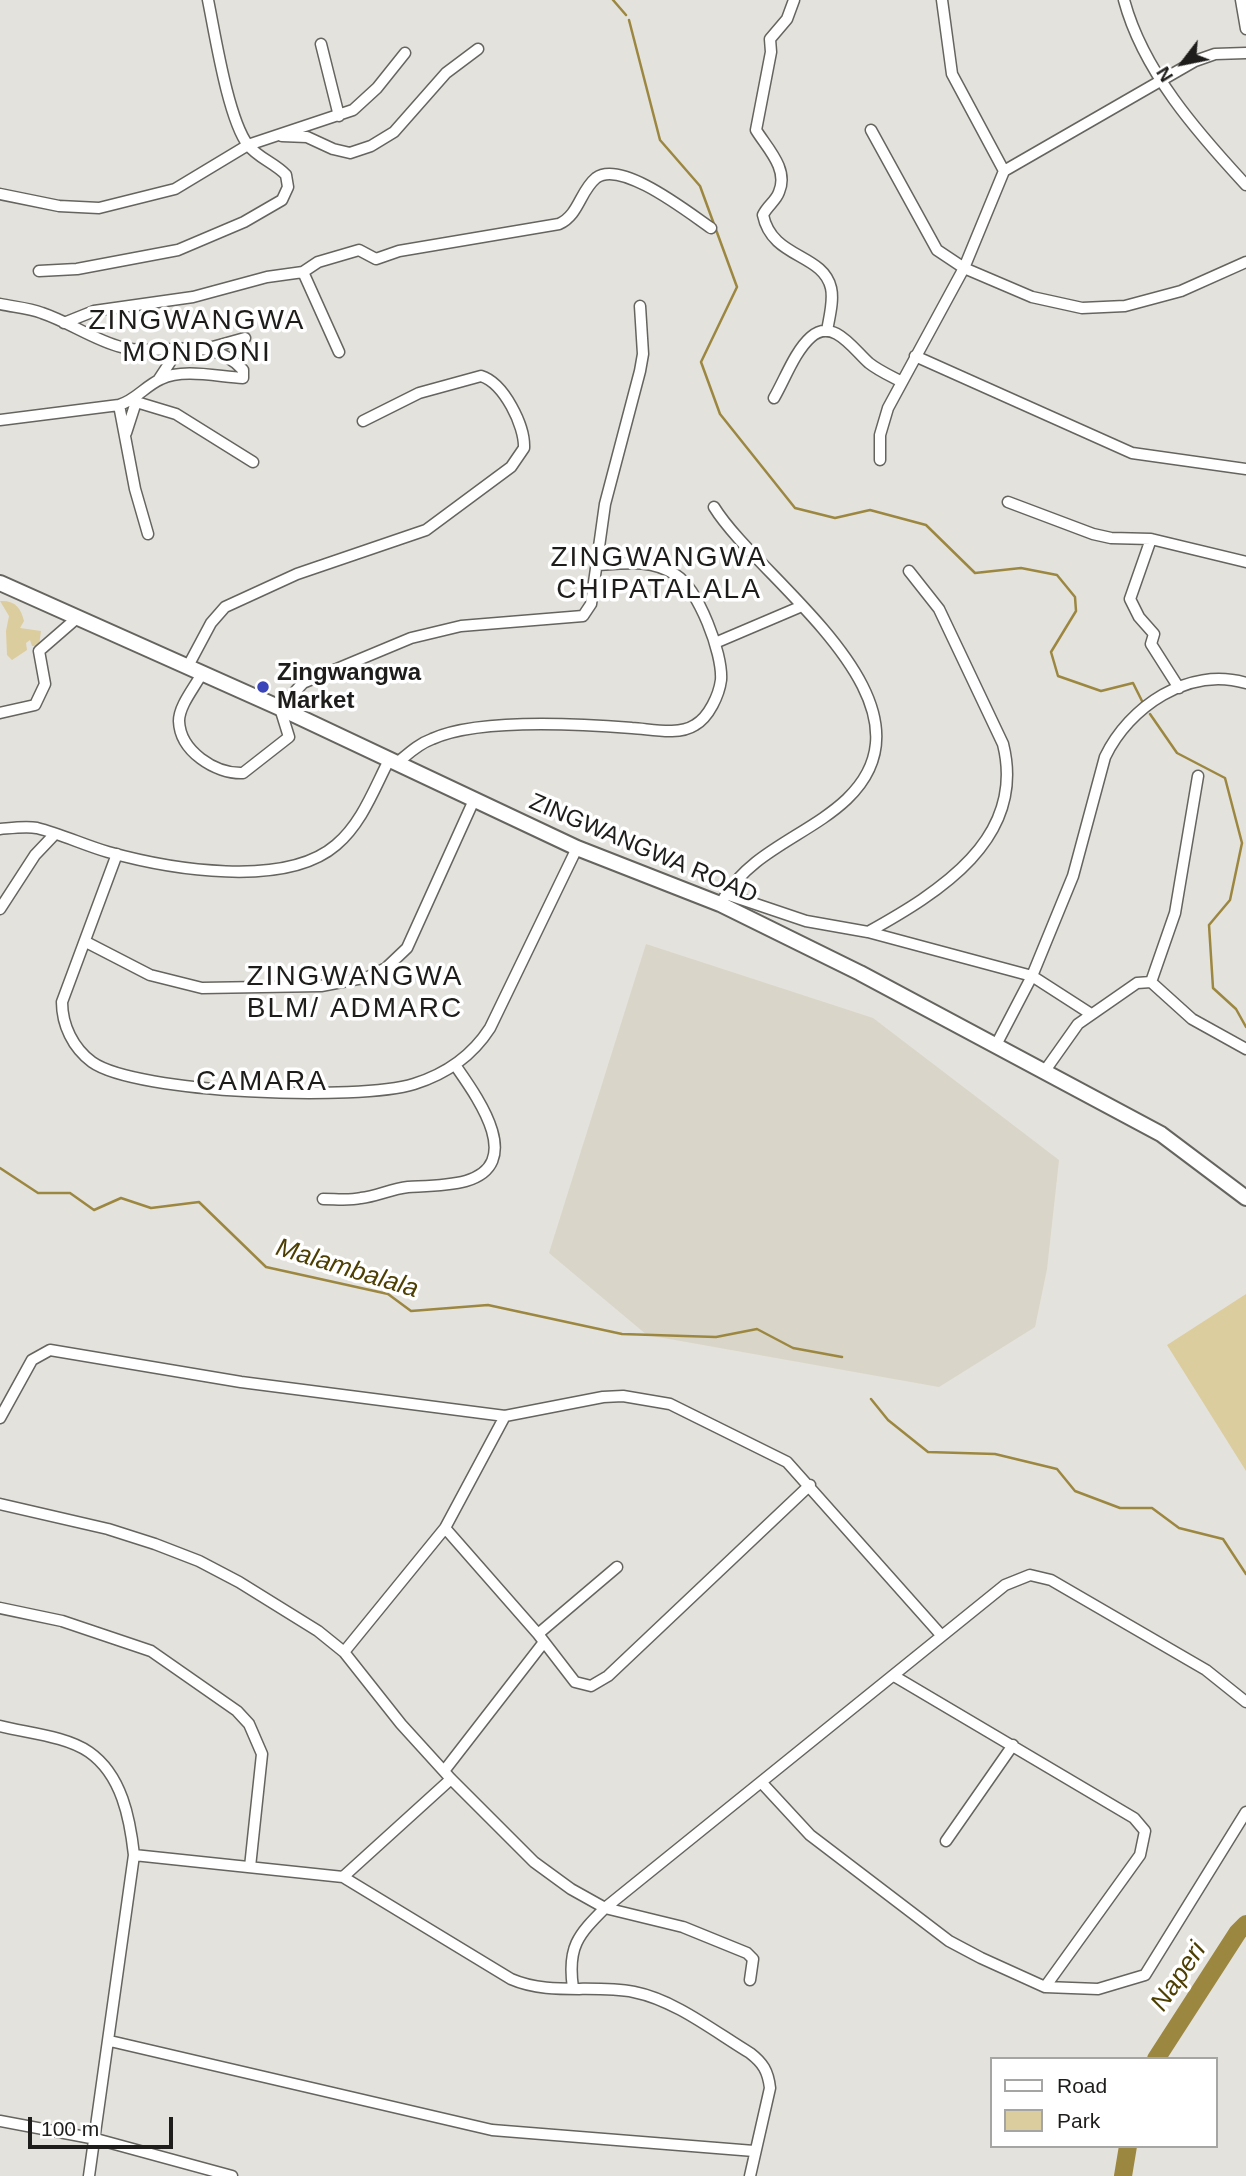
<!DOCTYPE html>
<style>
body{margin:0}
#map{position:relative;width:1246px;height:2176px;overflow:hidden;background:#e4e2dc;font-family:Arial,sans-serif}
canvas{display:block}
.legend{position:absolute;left:990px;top:2057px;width:228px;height:91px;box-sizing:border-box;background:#fff;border:2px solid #a5a5a4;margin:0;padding:9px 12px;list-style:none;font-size:21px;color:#1e1d1b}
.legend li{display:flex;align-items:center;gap:14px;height:35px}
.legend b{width:35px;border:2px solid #a5a5a4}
.north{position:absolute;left:1148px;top:28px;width:70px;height:70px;-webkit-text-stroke:5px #fff;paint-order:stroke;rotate:238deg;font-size:19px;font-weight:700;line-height:28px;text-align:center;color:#1e1d1b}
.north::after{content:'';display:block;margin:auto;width:24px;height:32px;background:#1e1d1b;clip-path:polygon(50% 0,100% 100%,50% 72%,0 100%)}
.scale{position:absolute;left:28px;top:2117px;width:145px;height:32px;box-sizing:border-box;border:4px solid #1e1d1b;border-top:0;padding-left:9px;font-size:21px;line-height:24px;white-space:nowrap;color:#1e1d1b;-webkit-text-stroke:5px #fff;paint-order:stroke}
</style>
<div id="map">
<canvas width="1246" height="2176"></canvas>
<ul class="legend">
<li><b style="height:9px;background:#fff"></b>Road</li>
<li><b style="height:19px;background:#dccd9f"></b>Park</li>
</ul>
<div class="north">N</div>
<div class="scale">100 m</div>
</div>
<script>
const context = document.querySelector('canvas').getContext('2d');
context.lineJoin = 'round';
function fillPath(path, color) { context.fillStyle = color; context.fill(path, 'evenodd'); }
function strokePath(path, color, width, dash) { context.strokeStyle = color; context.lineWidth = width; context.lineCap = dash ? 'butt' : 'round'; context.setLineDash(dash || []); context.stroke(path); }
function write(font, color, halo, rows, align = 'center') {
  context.font = font + ' Arial,sans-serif'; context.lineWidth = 7; context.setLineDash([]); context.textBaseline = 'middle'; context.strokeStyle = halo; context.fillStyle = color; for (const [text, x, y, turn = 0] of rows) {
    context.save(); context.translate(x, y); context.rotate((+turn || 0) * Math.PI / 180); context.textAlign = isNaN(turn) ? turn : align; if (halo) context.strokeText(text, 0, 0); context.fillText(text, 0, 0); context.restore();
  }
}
const built = new Path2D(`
 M646 944 873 1018 1059 1160 1047 1269 1035 1327 939 1387 647 1335 549 1253Z`);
const green = new Path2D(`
 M0 601C15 600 21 608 24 621L20 628 41 631 39 646H32L30 640 26 643 27 650 12 660 7 655 6 631 9 616Z
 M1246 1294V1471L1167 1345Z`);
const stream = new Path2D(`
 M613 0 626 15
 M629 20 660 140 700 186 737 287 701 362 720 414 795 508 835 518 870 510 926 525 975 573 1021 568 1057 575 1075 597 1076 611 1051 652 1058 676 1101 691 1133 683 1142 701
 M1150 714 1177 753 1225 778 1242 843 1230 900 1209 925 1213 988 1236 1009 1246 1027
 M0 1168 38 1193H70L94 1210 121 1198 151 1208 199 1202 266 1267 388 1294 411 1311 488 1305 622 1334 716 1337 757 1329 793 1348 842 1357
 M871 1399 888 1420 928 1452 995 1454 1057 1469 1075 1491 1120 1508H1152L1179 1528 1223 1539 1246 1574`);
const river = new Path2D(`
 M1156 2059 1238 1932 1246 1924
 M1123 2176 1128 2146`);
const street = new Path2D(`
 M794 0 787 19 770 39 771 52 756 130C767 148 789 169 779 192 776 201 767 206 763 215 772 259 823 253 831 288 834 301 829 318 827 331
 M942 0 952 74 1004 171
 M1124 0C1143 71 1197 132 1246 185
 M1241 0 1246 29
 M321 44 339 116
 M871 130 937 250 964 268 1032 297 1082 308 1125 306 1181 291 1246 262
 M282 136 307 137 333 149 350 153 371 146 394 132 446 73 478 49
 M0 194 59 206 99 208 175 189 248 145 353 110 377 88 405 53
 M39 271 77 269 178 250 244 222 282 200 288 187 286 175C275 163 258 158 248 145 228 119 215 34 208 0
 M303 272 339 352
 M0 304C14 307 29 308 42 313 69 322 94 340 121 347 165 358 207 332 243 370V378C219 377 183 368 161 379 145 386 136 400 119 405L0 420
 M64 323 94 311 193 297 267 277 303 272 318 262 359 250 376 259 399 251 559 224C579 215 580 191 596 178 621 159 689 213 711 228
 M209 348 245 338
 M915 356 1132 453 1246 469
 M159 379 178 350
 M774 398C785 379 795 351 811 337 833 317 854 350 869 363 879 371 891 376 902 382
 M133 401 176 414 253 462
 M119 405 135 489 148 534
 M126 433 136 402
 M880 460V435L888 408 964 268 1004 171 1195 61 1215 54 1246 53
 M1008 502 1093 534 1111 538 1151 539 1246 562
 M714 507C759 580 948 702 847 799 809 835 751 851 724 898
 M1151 539 1130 599 1139 617 1154 634 1151 644 1179 688
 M715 643 802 606
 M187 668 211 623 225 607 297 574 426 530 511 467 524 448C525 426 504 383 481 376L419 393 363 421
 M201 675C194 688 179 706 179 721 180 751 215 774 243 773L289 737 280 708 303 683 411 638 461 626 583 616 591 604 605 504 640 371 643 354 640 306
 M0 713 35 705 45 684 39 651 77 618
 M397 763C408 754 418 744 432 739 478 718 581 724 632 728 651 729 678 736 695 725 709 717 719 695 721 680 723 653 698 589 676 575 652 559 625 563 598 565
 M0 829C12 828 26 826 37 828 61 834 84 845 108 852 169 869 285 889 336 845 362 823 374 789 389 760
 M117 854 62 1002C62 1025 73 1048 92 1062 137 1094 360 1101 414 1084 446 1074 472 1056 490 1028L577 848
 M726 894 806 921 868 932C938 893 1027 839 1003 744L939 609 909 571
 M0 909 35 855 54 835
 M868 932 1032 976 1091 1014
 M86 942 150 975 202 988 321 986 368 977 386 968 407 948 474 800
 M1151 982 1175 913 1198 776
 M996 1045 1032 976 1073 876 1105 757C1129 707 1188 666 1246 683
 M1044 1072 1078 1024 1137 983 1151 982 1192 1019 1246 1049
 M323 1199C336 1199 348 1201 361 1198 377 1196 391 1189 408 1187 427 1186 448 1186 466 1181 527 1163 475 1094 455 1065
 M0 1418 32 1360 50 1350 241 1382 505 1416 603 1397 623 1396 670 1404 787 1462 941 1635
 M0 1504 108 1529 155 1544 199 1561 239 1582 318 1631 344 1652 401 1724 451 1779 534 1862 571 1889 605 1908 683 1927 747 1953 753 1959 750 1980
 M445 1528 538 1634 575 1682 591 1686 608 1676 810 1485
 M0 1608 62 1621 151 1651 237 1711 249 1724 262 1754 250 1867
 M538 1634 617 1567
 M344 1652 445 1528 505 1416
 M894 1676 1134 1818 1145 1831 1140 1855 1045 1987
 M0 1726C27 1733 66 1736 89 1752 122 1775 130 1819 134 1855L89 2176
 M444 1771 544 1642
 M761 1782 810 1835 949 1941 981 1958 1045 1987 1098 1989 1145 1975 1246 1812
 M946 1841 1013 1745
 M134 1855 343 1877 511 1979C550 1996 592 1984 634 1992 675 2000 715 2032 750 2053 763 2063 768 2071 770 2088L750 2176
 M343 1877 451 1779
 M573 1988C567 1947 578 1935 605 1908L1005 1585 1030 1575 1051 1580 1206 1670 1246 1702
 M110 2041 492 2130 754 2151
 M0 2121 96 2139 232 2176`);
const secondary = new Path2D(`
 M0 583 280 708 577 848 720 904 860 973 1161 1134 1246 1198`);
const markers = [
 [263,687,7,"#3945b8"]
];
const poiNames = [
 ["Zingwangwa",277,673],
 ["Market",277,701]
];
const streetNames = [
 ["ZINGWANGWA ROAD",643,849,23]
];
const waterNames = [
 ["Malambalala",347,1269,17],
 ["Naperi",1179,1977,-56]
];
const quarterNames = [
 ["ZINGWANGWA",197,321],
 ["MONDONI",197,353],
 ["ZINGWANGWA",659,558],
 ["CHIPATALALA",659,590],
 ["ZINGWANGWA",355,977],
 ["BLM/ ADMARC",355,1009],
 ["CAMARA",262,1082]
];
fillPath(built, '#d9d5c8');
fillPath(green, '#dccd9f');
strokePath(stream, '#9c8741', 2.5);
strokePath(river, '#9c8741', 18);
strokePath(street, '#66645f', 13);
strokePath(secondary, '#66645f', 18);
strokePath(street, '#fff', 10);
strokePath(secondary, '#fff', 14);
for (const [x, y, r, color] of markers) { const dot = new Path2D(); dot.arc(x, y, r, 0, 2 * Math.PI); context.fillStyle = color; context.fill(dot); strokePath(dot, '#fff', 2.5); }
write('bold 24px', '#1e1d1b', '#fff', poiNames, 'left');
write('24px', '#1e1d1b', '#fff', streetNames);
write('italic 26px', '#4d3e02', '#fff', waterNames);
context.letterSpacing = '2px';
write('28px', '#1e1d1b', '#fff', quarterNames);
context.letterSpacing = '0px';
</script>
